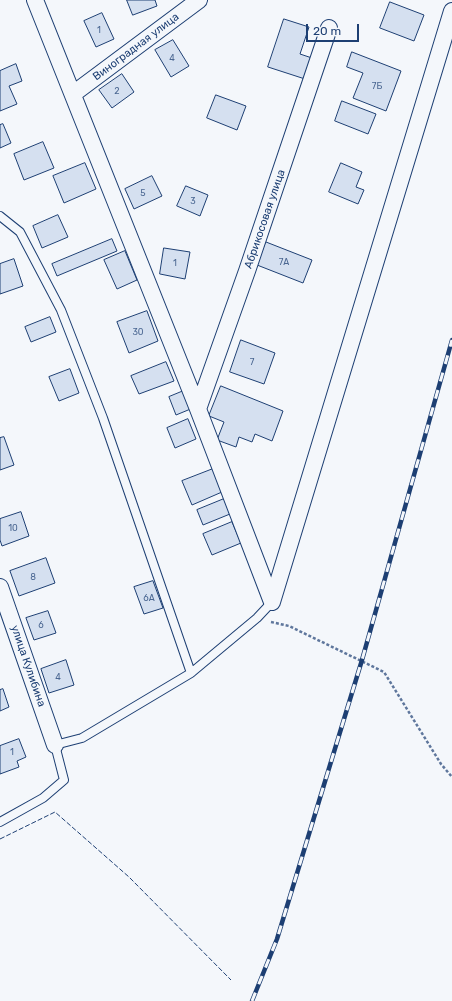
<!DOCTYPE html>
<meta charset="utf-8">
<style>
body{margin:0}
#map{position:relative;width:452px;height:1001px;overflow:hidden;background:#f4f7fb;font-family:Rubik,sans-serif}
canvas{display:block}
.scale{position:absolute;left:306px;top:24px;width:53px;height:18px;box-sizing:border-box;border:2px solid #1d3f73;border-top:0;padding-left:5px;font-size:12px;line-height:14px;white-space:nowrap;color:#1d3f73;-webkit-text-stroke:3px #f4f7fb;paint-order:stroke}
</style>
<div id="map">
<canvas width="452" height="1001"></canvas>
<div class="scale">20 m</div>
</div>
<script>
const context = document.querySelector('canvas').getContext('2d');
context.lineJoin = 'round';
function fillPath(path, color) { context.fillStyle = color; context.fill(path, 'evenodd'); }
function strokePath(path, color, width, dash) { context.strokeStyle = color; context.lineWidth = width; context.lineCap = dash ? 'butt' : 'round'; context.setLineDash(dash || []); context.stroke(path); }
function write(font, color, halo, rows, align = 'center') {
  context.font = font + ' Rubik,sans-serif'; context.lineWidth = 3; context.setLineDash([]); context.textBaseline = 'middle'; context.strokeStyle = halo; context.fillStyle = color; for (const [text, x, y, turn = 0] of rows) {
    context.save(); context.translate(x, y); context.rotate((+turn || 0) * Math.PI / 180); context.textAlign = isNaN(turn) ? turn : align; if (halo) context.strokeText(text, 0, 0); context.fillText(text, 0, 0); context.restore();
  }
}
const building = new Path2D(`
 M127 0H155L157 6 133 15Z
 M390 2 424 15 414 41 380 28Z
 M102 13 114 39 96 47 84 21Z
 M284 19 309 27 300 54 312 58 305 79 268 67Z
 M173 40 189 66 171 77 155 50Z
 M352 52 401 71 386 111 353 98 363 73 347 67Z
 M16 64 22 81 9 86 17 104 0 111V71Z
 M122 74 134 92 112 108 99 90Z
 M216 95 246 106 237 130 207 118Z
 M342 101 376 114 368 134 335 121Z
 M3 124 11 143 0 148V125Z
 M43 142 54 168 24 180 14 154Z
 M85 163 96 189 64 203 53 176Z
 M341 163 362 172 356 187 364 190 358 204 329 192Z
 M152 176 162 196 134 209 125 189Z
 M186 186 208 195 200 216 177 206Z
 M58 215 68 237 42 248 33 226Z
 M112 239 117 251 57 276 52 264Z
 M266 242 312 260 303 283 257 265Z
 M164 248 190 252 185 279 160 274Z
 M125 251 137 280 117 289 104 260Z
 M14 259 23 286 0 294V264Z
 M147 311 158 341 129 353 117 322Z
 M50 317 56 332 31 342 25 327Z
 M241 340 275 353 264 384 230 372Z
 M166 362 174 381 139 394 131 376Z
 M70 369 79 393 59 401 49 377Z
 M221 386 283 411 272 441 255 434 252 442 239 437 236 447 217 440 224 422 209 416Z
 M186 390 193 408 176 415 169 397Z
 M188 419 196 439 175 448 167 428Z
 M4 437 14 465 0 470V438Z
 M213 469 222 492 192 505 182 481Z
 M224 499 230 514 203 525 197 510Z
 M21 512 29 536 2 546 0 540V519Z
 M232 522 241 543 212 555 203 534Z
 M46 558 55 583 19 596 10 571Z
 M153 581 163 608 144 614 134 587Z
 M48 611 56 633 34 640 26 618Z
 M66 660 74 685 49 693 41 669Z
 M3 689 9 707 0 711V690Z
 M19 739 26 757 17 761 19 767 0 774V746Z`);
const path = new Path2D(`
 M271 622 289 626 384 672 441 764 452 777`);
const lane = new Path2D(`
 M0 216 20 232 61 310 103 418 191 673
 M0 822 43 798 64 780 55 745 82 738 191 673 257 618 272 602`);
const street = new Path2D(`
 M35 0 198 409 272 602
 M73 94 199 0
 M198 409 247 271 329 28
 M0 587 55 745
 M272 602 452 11`);
const rail = new Path2D(`
 M252 1001 277 939 362 660 452 340`);
const fence = new Path2D(`
 M0 839 55 812 129 877 231 980`);
const numberNames = [
 ["1",99,30],
 ["4",172,58],
 ["7Б",377,86],
 ["2",117,91],
 ["5",143,193],
 ["3",193,201],
 ["7А",284,262],
 ["1",175,263],
 ["30",138,332],
 ["7",252,362],
 ["10",13,528],
 ["8",33,577],
 ["6А",149,598],
 ["6",41,625],
 ["4",58,677],
 ["1",12,752]
];
const streetNames = [
 ["Виноградная улица",136,47,-37],
 ["Абрикосовая улица",265,219,-71],
 ["улица Кулибина",28,666,71]
];
fillPath(building, '#d5e0f0');
strokePath(building, '#1d3f73', 1);
strokePath(lane, '#1d3f73', 10);
strokePath(street, '#1d3f73', 18);
strokePath(path, '#5e769c', 2.5, [3, 2]);
strokePath(lane, '#f4f7fb', 8);
strokePath(street, '#f4f7fb', 16);
strokePath(rail, '#1d3f73', 4.5);
strokePath(rail, '#f4f7fb', 3, [9]);
strokePath(fence, '#1d3f73', 1, [5, 2]);
write('9px', '#4b6792', null, numberNames);
write('11px', '#1d3f73', '#f4f7fb', streetNames);
</script>
